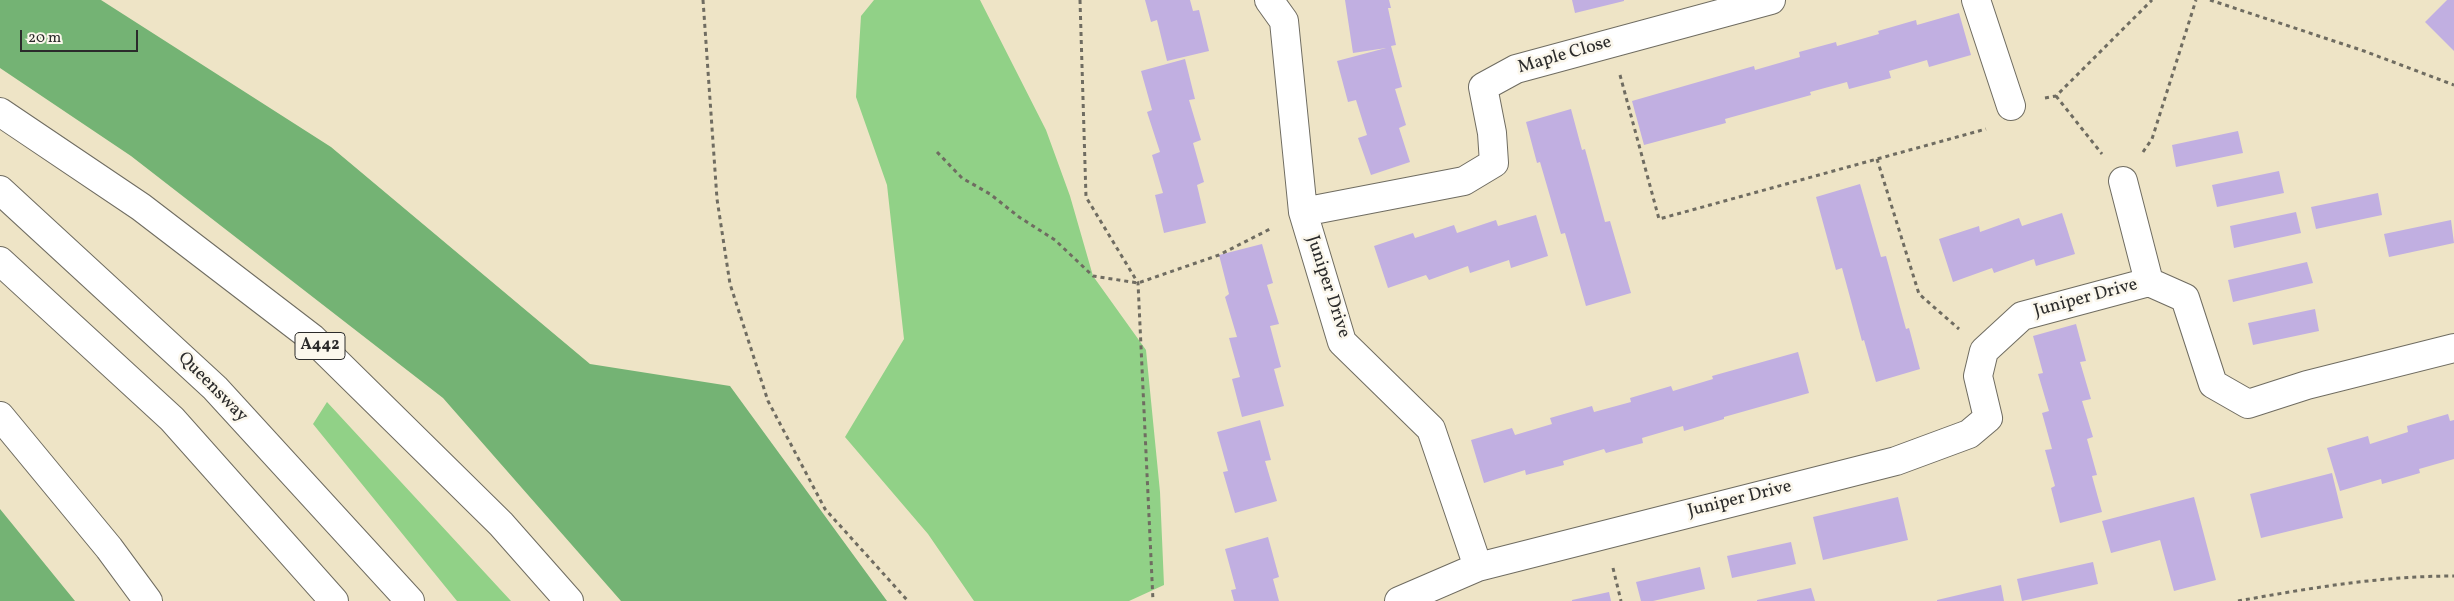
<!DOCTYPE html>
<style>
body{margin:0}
#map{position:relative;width:2454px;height:601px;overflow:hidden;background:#eee4c6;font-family:Vollkorn,serif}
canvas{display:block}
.scale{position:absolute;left:20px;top:30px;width:118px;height:22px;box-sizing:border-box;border:2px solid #2b2b2b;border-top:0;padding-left:6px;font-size:15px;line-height:18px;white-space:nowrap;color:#2b2b2b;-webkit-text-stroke:4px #fbf7ec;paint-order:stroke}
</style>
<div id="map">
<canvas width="2454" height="601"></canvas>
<div class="scale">20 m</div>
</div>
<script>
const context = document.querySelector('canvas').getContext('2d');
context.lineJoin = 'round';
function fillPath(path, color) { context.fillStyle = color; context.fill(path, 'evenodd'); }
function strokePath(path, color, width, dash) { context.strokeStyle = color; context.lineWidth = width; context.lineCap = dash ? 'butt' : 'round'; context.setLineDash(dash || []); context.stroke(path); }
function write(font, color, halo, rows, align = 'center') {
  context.font = font + ' Vollkorn,serif'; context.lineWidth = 5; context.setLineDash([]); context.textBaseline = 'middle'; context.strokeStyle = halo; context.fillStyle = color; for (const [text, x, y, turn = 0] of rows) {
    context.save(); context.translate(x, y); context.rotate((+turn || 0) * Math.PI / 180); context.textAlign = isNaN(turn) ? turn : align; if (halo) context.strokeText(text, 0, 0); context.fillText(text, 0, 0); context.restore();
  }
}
const green = new Path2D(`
 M874 0H980L1046 130 1070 196 1093 276 1146 350 1160 492 1164 585 1129 601H974L928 534 845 437 904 339 887 185 856 97 861 16Z
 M327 402 511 601H457L313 424Z`);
const forest = new Path2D(`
 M0 0H101L331 147 590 364 730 386 887 601H621L443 398 131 156 0 68Z
 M0 509 75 601H0Z`);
const building = new Path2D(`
 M1145 0H1190L1193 11 1199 10 1209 51 1167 61 1157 20 1151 22Z
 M1345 0H1389L1391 8H1388L1396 45 1391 46 1402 87 1395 89 1406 125 1399 128 1410 162 1371 175 1358 138 1367 135 1356 100 1348 102 1337 61 1386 48 1353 53Z
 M1572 0H1624V1L1575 13Z
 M2447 0H2454V51L2425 22Z
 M1959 13 1971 55 1929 67 1927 60 1889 71 1891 78 1849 89 1847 82 1810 92 1811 95 1725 119 1726 123 1644 145 1632 101 1754 66 1755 70 1800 57 1799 52 1836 42 1837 46 1879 34 1878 31 1916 20 1917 25Z
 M1185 59 1195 99 1189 100 1201 140 1193 143 1204 182 1197 185 1206 223 1164 233 1155 195 1163 193 1152 155 1160 152 1147 112 1152 110 1141 71Z
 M1571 109 1582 150 1585 149 1605 222 1610 221 1631 293 1586 306 1565 233 1561 234 1540 162 1537 163 1526 122Z
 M2238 131 2243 153 2176 167 2172 145Z
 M2279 171 2284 193 2217 207 2212 185Z
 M1860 184 1881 257 1886 256 1906 329 1909 328 1920 369 1876 382 1864 340 1862 341 1842 268 1836 270 1816 197Z
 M2378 193 2382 215 2316 229 2311 207Z
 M2296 212 2301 233 2234 248 2230 226Z
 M2062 213 2075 254 2036 266 2034 259 1994 273 1992 268 1953 282 1939 239 1979 226 1980 232 2019 218 2022 226Z
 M1536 215 1548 256 1511 268 1509 260 1470 273 1468 266 1429 280 1426 275 1388 288 1374 246 1413 233 1415 238 1454 225 1457 233 1496 220 1498 226Z
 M2451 220 2454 243 2389 257 2384 234Z
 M1262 244 1273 283 1267 285 1279 324 1270 326 1281 367 1274 369 1284 406 1242 417 1232 379 1240 377 1229 338 1237 337 1225 297 1229 294 1219 255Z
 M2307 262 2313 283 2233 302 2228 280Z
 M2315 309 2319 331 2253 345 2248 323Z
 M2076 324 2086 361 2080 362 2091 399 2082 401 2093 437 2087 439 2097 475 2092 476 2102 512 2060 523 2051 488 2055 486 2045 450 2052 449 2042 413 2049 411 2038 374 2043 373 2033 336Z
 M1798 352 1809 393 1724 417V419L1684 431 1683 426 1642 438 1643 443 1606 453 1604 449 1563 461 1564 465 1526 475 1525 470 1484 483 1471 440 1512 428 1515 435 1552 424 1550 418 1592 406 1594 412 1631 402 1630 398 1671 386 1673 391 1713 379 1712 376Z
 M2448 414 2450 421 2454 420V459L2419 469 2420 473 2382 484 2381 479 2340 491 2327 448 2368 436 2370 444 2408 432 2407 426Z
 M1260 420 1271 460 1265 461 1277 501 1235 513 1223 472 1228 471 1217 432Z
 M2332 473 2343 518 2261 538 2250 494Z
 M1898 497 1908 540 1823 560 1813 517Z
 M2194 497 2216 580 2174 591 2160 540 2111 553 2102 521Z
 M1268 537 1279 577 1273 579 1279 601H1234L1231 590 1236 589 1225 549Z
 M1791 542 1796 564 1732 578 1727 556Z
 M2093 562 2098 584 2022 601 2017 579Z
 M1700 567 1705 589 1653 601H1641L1636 582Z
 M2001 585 2004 601H1937V600Z
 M1811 588 1815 601H1757V600Z
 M1609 592 1611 601H1572V600Z`);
const path = new Path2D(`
 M703 0 717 199 730 284 768 401 825 509 908 601
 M1080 0 1086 197 1138 283 1153 601
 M2210 0 2364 51 2454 85
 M1620 75 1659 219 1986 129
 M2056 96 2102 154
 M2045 98 2056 96 2152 0
 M937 152 962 178 990 194 1019 217 1055 240 1093 276 1138 283 1219 255 1272 228
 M2143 152 2152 139 2196 0
 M1877 159 1919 294 1959 329
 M1613 568 1621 601
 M2238 601C2310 588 2381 576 2454 576`);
const minor = new Path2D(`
 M1269 0 1284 21 1303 212 1342 342 1431 429 1478 567
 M1976 0 2011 106
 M2123 181 2149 282
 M1303 212 1464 181 1494 163 1492 133 1483 87 1516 69 1771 0
 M1399 601 1478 567 1896 461 1969 434 1988 418 1978 376 1984 351 2022 316 2149 282 2185 298 2213 384 2248 404 2307 385 2454 348`);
const highway = new Path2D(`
 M0 112 141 207 312 338 501 524 569 601
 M0 190 215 388 410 601
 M0 261 172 419 334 601
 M0 416 109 548 148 601`);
const shields = [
 [320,346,50]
];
const shieldNames = [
 ["A442",320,346]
];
const streetNames = [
 ["Maple Close",1565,56,-16],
 ["Juniper Drive",1327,287,72],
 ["Juniper Drive",2086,299,-15],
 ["Queensway",212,388,45],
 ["Juniper Drive",1740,500,-14]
];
fillPath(green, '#91d187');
fillPath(forest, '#74b374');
fillPath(building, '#c1afe1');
strokePath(minor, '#6f6c61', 30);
strokePath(highway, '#6f6c61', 30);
strokePath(path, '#6f6c61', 3, [4, 4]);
strokePath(minor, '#fff', 28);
strokePath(highway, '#fff', 28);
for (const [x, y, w] of shields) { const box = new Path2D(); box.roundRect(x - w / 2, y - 13.5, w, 27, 4); context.fillStyle = '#fbf7ec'; context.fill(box); strokePath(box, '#2b2b2b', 1); }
write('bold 16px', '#2b2b2b', null, shieldNames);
write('18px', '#2b2b2b', '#fbf7ec', streetNames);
</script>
